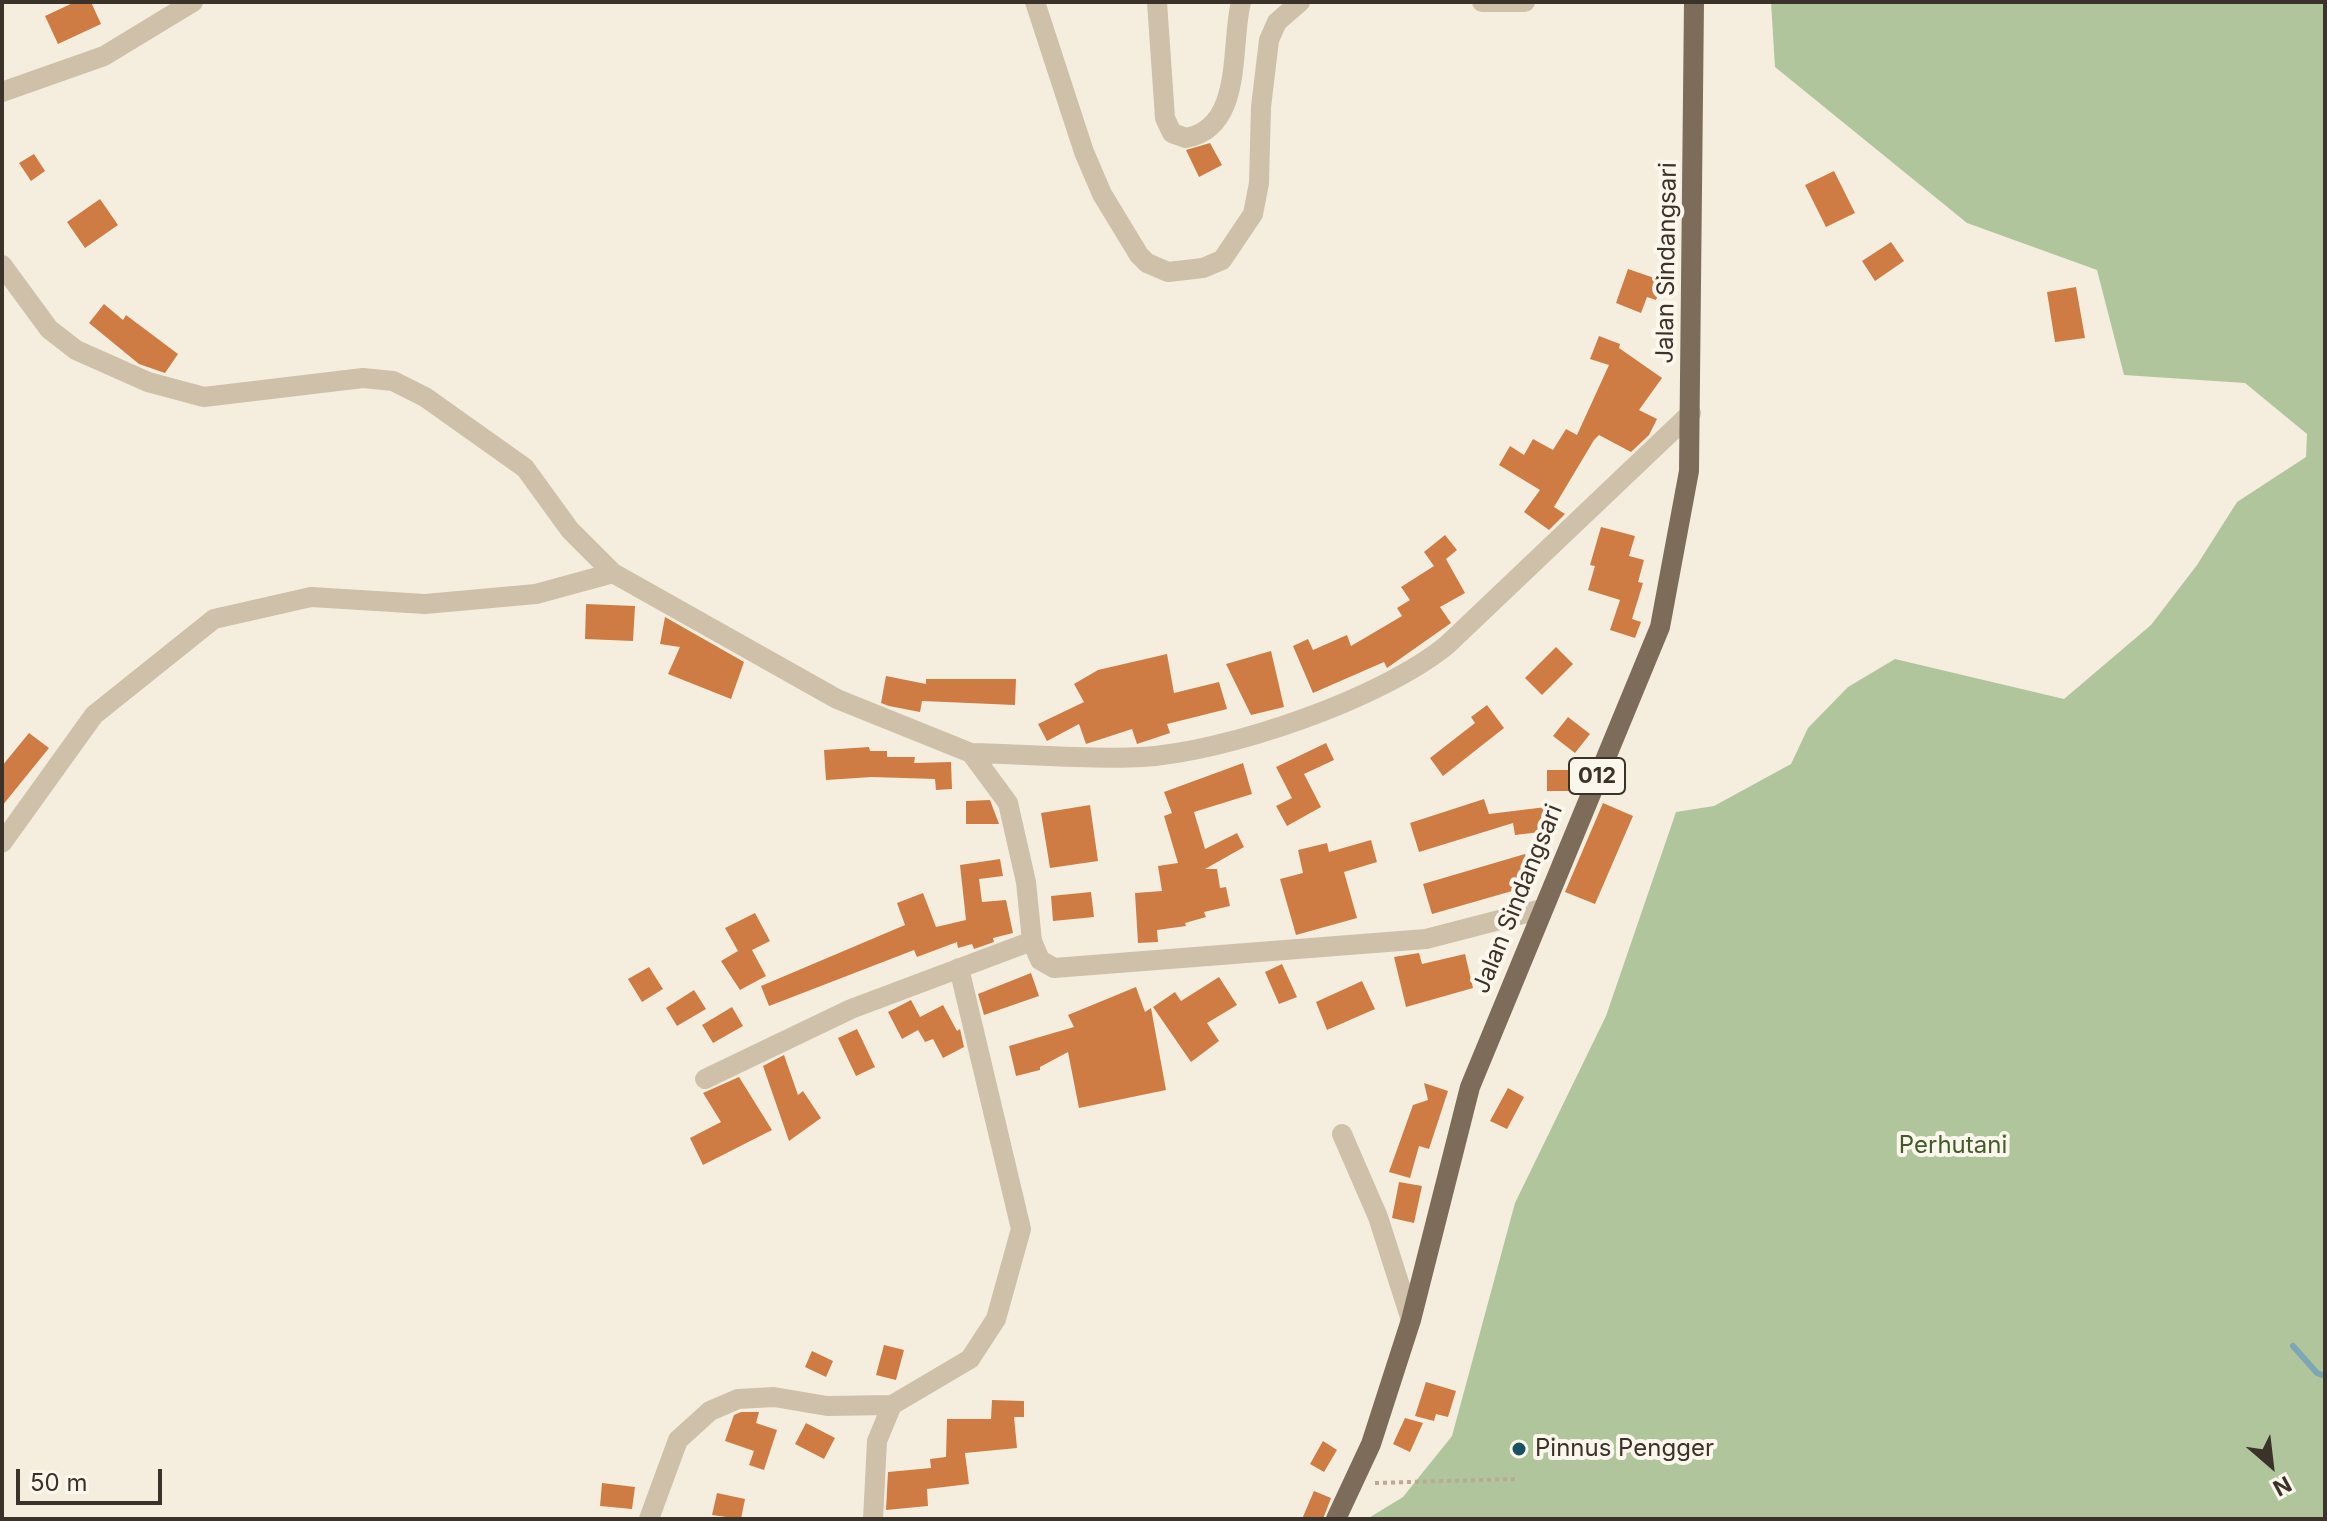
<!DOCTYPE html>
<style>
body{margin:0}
#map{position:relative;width:2327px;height:1521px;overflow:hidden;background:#f5eedf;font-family:Inter,sans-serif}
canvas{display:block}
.frame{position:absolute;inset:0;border:4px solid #3b322a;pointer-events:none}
.north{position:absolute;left:2231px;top:1425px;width:80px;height:80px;-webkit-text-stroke:6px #fbf7ec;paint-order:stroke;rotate:152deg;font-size:22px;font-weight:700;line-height:32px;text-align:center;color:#3b322a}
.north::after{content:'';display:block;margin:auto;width:28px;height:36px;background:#3b322a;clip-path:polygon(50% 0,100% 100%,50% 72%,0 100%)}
.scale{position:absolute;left:16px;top:1469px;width:146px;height:36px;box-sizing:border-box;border:4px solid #3b322a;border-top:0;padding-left:10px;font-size:24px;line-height:28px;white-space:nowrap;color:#3b322a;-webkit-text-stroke:6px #fbf7ec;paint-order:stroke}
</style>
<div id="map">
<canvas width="2327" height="1521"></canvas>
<div class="frame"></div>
<div class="north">N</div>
<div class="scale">50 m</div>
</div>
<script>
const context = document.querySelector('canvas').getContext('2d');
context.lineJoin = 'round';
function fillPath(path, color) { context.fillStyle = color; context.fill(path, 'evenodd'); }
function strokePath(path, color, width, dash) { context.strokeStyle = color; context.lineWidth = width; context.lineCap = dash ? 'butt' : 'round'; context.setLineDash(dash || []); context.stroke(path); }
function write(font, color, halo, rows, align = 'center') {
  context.font = font + ' Inter,sans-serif'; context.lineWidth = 8; context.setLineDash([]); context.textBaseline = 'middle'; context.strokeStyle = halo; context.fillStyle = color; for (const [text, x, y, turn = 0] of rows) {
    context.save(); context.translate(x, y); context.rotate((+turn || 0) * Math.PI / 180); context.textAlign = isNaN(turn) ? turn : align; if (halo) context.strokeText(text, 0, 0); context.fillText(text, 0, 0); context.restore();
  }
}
const green = new Path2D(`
 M1771 2H2325V1519H1367L1403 1497 1452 1436 1515 1203 1606 1016 1676 812 1714 806 1791 764 1808 728 1848 687 1895 659 2064 699 2151 625 2197 565 2237 502 2306 457 2307 434 2245 383 2124 375 2097 270 1967 223 1775 67Z`);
const stream = new Path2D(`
 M2293 1346 2317 1373 2325 1376`);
const building = new Path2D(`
 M75 2H91L101 24 58 44 45 16Z
 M1210 143 1222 165 1199 177 1186 150Z
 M34 154 45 171 31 181 19 163Z
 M1834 171 1855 213 1826 227 1805 185Z
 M100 199 118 225 85 248 67 222Z
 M1891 242 1904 261 1875 281 1862 261Z
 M1628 269 1663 281 1656 300 1647 297 1641 313 1616 303Z
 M2076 287 2085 338 2055 342 2047 292Z
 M104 304 123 320 126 315 178 354 165 373 139 364 89 323Z
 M1599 336 1620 344 1619 348 1662 378 1639 410 1657 419 1649 435 1631 452 1599 435 1594 440 1554 507 1565 514 1549 530 1524 512 1540 490 1499 465 1510 446 1524 455 1533 439 1553 450 1566 429 1577 435 1609 365 1590 359Z
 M1601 527 1635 536 1629 556 1644 560 1638 582 1643 583 1632 619 1641 622 1635 638 1610 630 1620 600 1588 590 1595 566 1590 565Z
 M1445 535 1457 550 1446 559 1465 593 1440 607 1451 623 1387 668 1384 662 1313 693 1293 646 1308 639 1313 650 1347 635 1351 646 1402 616 1397 608 1410 600 1401 587 1434 566 1424 552Z
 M586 604 635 606 633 641 585 639Z
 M665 617 744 662 731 699 668 674 680 647 660 644Z
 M1556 647 1573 664 1542 695 1525 678Z
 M1271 651 1284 707 1251 715 1226 664Z
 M1167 654 1174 693 1219 682 1227 709 1167 724 1170 733 1137 744 1132 729 1086 744 1079 724 1047 741 1038 724 1084 702 1074 684 1098 670Z
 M886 676 926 684V679H1016L1015 705 922 701 920 712 889 706 881 703Z
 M1487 705 1504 728 1443 776 1430 758 1475 723 1471 717Z
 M1568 717 1590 734 1575 753 1553 736Z
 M29 733 49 748 2 806V766Z
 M1326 743 1334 760 1304 774 1321 807 1287 826 1276 806 1292 798 1276 767Z
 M869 747 870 751H887V757H915L914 763 951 762 952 789 936 790 935 779 872 777 826 780 824 750Z
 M1243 763 1252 794 1194 812 1205 849 1237 833 1244 847 1205 869H1217L1220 888 1226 887 1230 906 1204 912 1206 917 1185 923 1186 926 1157 930 1158 942 1138 943 1135 893 1162 891 1158 866 1178 863 1164 816 1172 813 1164 792Z
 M1547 770H1571V791H1547Z
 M1484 799 1489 814 1546 807 1549 831 1515 835 1513 823 1419 852 1410 823Z
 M990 800 999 824H966V801Z
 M1603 803 1633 816 1595 904 1565 892Z
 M1090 805 1098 861 1050 868 1041 813Z
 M1371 840 1377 862 1344 872 1357 918 1296 935 1280 879 1303 873 1298 850 1327 843 1329 852Z
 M1525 854 1533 885 1432 914 1423 884Z
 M1000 859 1003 876 979 879 982 902 1006 900 1013 933 993 938 994 942 974 949 972 944 958 948 957 942 917 957 914 950 769 1006 761 986 905 925 897 903 923 893 936 927 966 920 960 865Z
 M1091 892 1094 917 1053 921 1051 896Z
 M755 913 770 941 752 950 766 976 740 990 721 961 738 951 725 928Z
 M1419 953 1422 964 1465 954 1473 988 1406 1007 1394 957Z
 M1282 964 1297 997 1279 1004 1265 972Z
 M649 967 663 989 642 1002 628 979Z
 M1031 973 1039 996 984 1015 978 994Z
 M1219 977 1237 1005 1207 1023 1219 1041 1191 1062 1153 1007 1175 992 1181 1001Z
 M1362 981 1375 1009 1327 1030 1316 1002Z
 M1136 987 1145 1012 1151 1008 1166 1090 1079 1108 1068 1052 1040 1067V1070L1016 1076 1009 1046 1074 1027 1068 1015Z
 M694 990 706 1009 677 1026 666 1008Z
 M911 1000 920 1017 943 1005 957 1031 960 1029 964 1047 943 1058 933 1039 925 1042 918 1030 902 1039 888 1012Z
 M732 1007 743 1026 713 1043 702 1025Z
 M857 1029 875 1067 856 1076 838 1038Z
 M784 1055 798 1095 803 1091 821 1118 789 1141 763 1066Z
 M739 1077 772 1130 703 1165 690 1138 721 1122 703 1093Z
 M1424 1083 1448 1091 1429 1149 1419 1146 1410 1178 1389 1172 1413 1105 1428 1100Z
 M1508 1088 1524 1097 1507 1129 1490 1121Z
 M1399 1182 1422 1186 1414 1223 1392 1218Z
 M884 1345 904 1350 896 1380 876 1375Z
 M812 1351 833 1361 826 1377 805 1367Z
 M1426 1382 1456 1391 1448 1417 1436 1414 1434 1421 1415 1416Z
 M992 1400 1024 1401V1417H1014L1017 1448 965 1453 969 1484 927 1489 928 1506 886 1510 888 1472 931 1468 930 1459 946 1457 947 1419H991Z
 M741 1412H759L756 1423 777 1430 764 1470 749 1465 754 1451 725 1441 734 1415Z
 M1405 1418 1423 1423 1410 1452 1393 1444Z
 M806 1423 835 1438 824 1459 795 1444Z
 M1323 1441 1337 1450 1324 1472 1310 1464Z
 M602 1483 635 1487 632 1509 600 1506Z
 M1314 1491 1331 1498 1323 1519H1302Z
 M717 1493 745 1499 741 1519 712 1515Z`);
const path = new Path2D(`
 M1375 1483 1517 1479`);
const minor = new Path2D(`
 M1035 2 1084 152 1102 194 1139 255 1147 263 1168 272 1203 268 1222 260 1253 214 1259 183 1261 107 1269 40 1277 22 1300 2
 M1157 2 1165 118 1172 133 1186 138C1244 128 1230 45 1241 2
 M1482 2H1525
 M2 92 104 56 193 2
 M2 265 49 329 76 350 148 382 204 397 363 378 393 381 425 397 525 468 570 530 613 573 837 699 971 753 1008 803 1026 882 1032 941 1040 960 1054 968 1426 939 1542 909
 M971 753C1027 754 1086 760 1142 757 1227 752 1381 699 1447 645L1691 413
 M2 843 94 715 214 619 311 597 425 604 536 594 613 573
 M705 1079 851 1009 1032 941
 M1342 1134 1378 1217 1411 1320
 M649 1519 678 1440 710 1411 738 1399 774 1397 827 1406 892 1405 970 1359 996 1319 1021 1229 959 968
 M873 1519 877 1441 892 1405`);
const major = new Path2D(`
 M1336 1519 1371 1444 1411 1320 1470 1087 1660 627 1689 471 1694 2`);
const markers = [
 [1519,1449,8,"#1b5060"]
];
const shields = [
 [1597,776,56]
];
const shieldNames = [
 ["012",1597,776]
];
const streetNames = [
 ["Jalan Sindangsari",1667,263,-89],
 ["Jalan Sindangsari",1518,899,-68]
];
const parkNames = [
 ["Perhutani",1953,1146]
];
const poiNames = [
 ["Pinnus Pengger",1535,1449]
];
fillPath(green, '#b1c59d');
strokePath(stream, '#7ba8b4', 6);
fillPath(building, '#ce7c43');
strokePath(path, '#baaa93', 4, [4, 4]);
strokePath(minor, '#cec0a9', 20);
strokePath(major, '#7e6c5a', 20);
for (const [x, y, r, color] of markers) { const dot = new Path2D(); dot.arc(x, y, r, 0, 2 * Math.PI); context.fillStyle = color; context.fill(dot); strokePath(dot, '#fbf7ec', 3); }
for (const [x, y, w] of shields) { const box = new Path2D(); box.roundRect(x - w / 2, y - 18, w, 36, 6); context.fillStyle = '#fbf7ec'; context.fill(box); strokePath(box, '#3b322a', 2); }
write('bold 22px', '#3b322a', null, shieldNames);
write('24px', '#3b322a', '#fbf7ec', streetNames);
write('24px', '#425b2b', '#fbf7ec', parkNames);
write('24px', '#3b322a', '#fbf7ec', poiNames, 'left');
</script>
